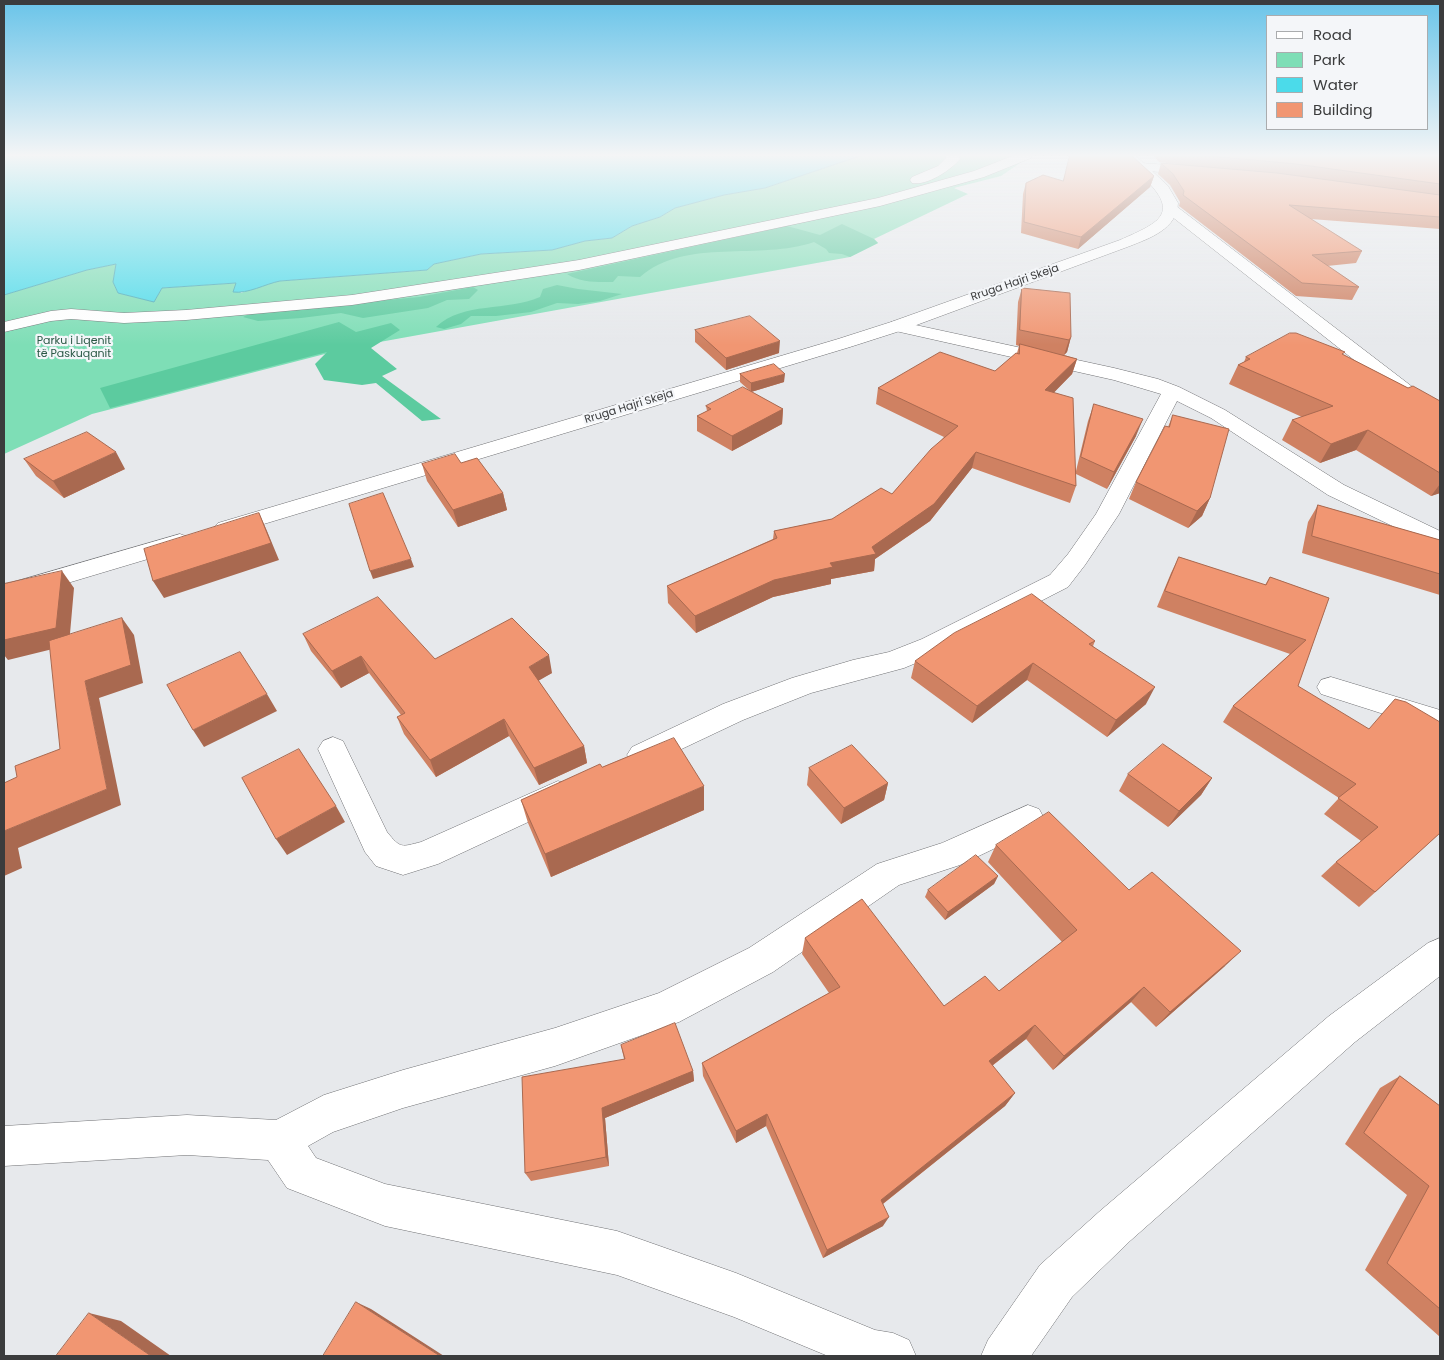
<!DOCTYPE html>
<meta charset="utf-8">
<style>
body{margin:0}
#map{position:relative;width:1444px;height:1360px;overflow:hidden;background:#e7e9ec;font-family:Poppins,sans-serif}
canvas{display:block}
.frame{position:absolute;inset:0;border:5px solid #3b3c3d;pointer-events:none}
.legend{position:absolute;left:1266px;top:15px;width:162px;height:115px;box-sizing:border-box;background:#f4f6f9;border:1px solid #aaacae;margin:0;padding:6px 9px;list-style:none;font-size:15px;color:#3b3c3d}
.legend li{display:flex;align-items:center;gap:10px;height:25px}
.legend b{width:25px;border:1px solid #aaacae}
</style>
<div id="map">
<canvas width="1444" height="1360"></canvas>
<div class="frame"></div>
<ul class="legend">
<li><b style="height:6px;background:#fff"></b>Road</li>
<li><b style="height:14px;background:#7edeb6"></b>Park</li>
<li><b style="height:14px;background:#4bdbea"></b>Water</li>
<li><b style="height:14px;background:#f19672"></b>Building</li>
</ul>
</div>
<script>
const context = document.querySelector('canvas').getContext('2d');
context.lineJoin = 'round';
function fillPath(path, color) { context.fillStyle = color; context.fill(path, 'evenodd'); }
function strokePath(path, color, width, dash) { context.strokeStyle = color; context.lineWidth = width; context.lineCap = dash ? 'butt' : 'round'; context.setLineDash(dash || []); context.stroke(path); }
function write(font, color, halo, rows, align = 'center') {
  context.font = font + ' Poppins,sans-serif'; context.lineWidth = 4.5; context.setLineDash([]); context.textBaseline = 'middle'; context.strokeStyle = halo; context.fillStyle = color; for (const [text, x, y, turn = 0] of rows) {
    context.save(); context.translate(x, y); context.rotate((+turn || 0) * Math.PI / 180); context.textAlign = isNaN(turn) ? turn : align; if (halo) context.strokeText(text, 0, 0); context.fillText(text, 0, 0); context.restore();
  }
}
const green = new Path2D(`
 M863 155H1032L1001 176 954 188 968 194 874 239 878 243 850 257 352 347 92 414 4 454V295L87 270 116 264 113 282 118 293 154 302 162 288 236 283 241 293 267 283 280 281 427 270 434 264 481 254 552 250 585 241 612 238 632 226 660 217 675 208 724 195 765 188Z`);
const forest = new Path2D(`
 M842 224 874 239 878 243 850 257 842 254 829 253 826 249 814 242C760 261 686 237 640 277L618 276 613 282C597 282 581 283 567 274L787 226 820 235Z
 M557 285 578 289 622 294 600 301 578 304 557 303 531 312 496 316H471L461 324 444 329 436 327C464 301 506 312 540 297L543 289Z
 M473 287 478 290 469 299 447 300 428 308 363 318 341 313 301 318 258 321 243 317 251 313 419 297Z
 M339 322 356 332 391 323 400 330 371 348 397 369 382 376 441 419 422 421 376 383 362 385 324 380 315 364 327 352 110 408 100 388Z`);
const water = new Path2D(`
 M4 155H863L765 188 724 195 675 208 660 217 632 226 612 238 585 241 552 250 481 254 434 264 427 270 280 281C265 284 248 294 233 292L236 283 162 288 154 302 118 293 113 282 116 264 87 270 4 295Z`);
const street = new Path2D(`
 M946 155H958L960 159C951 170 927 186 912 183L910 180 912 177 938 166 946 158Z
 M1015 155H1032L1031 158 984 177 880 206 579 270 352 305 186 320 124 323 71 319 51 321 4 332V322L51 311 71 309 124 313 186 310 352 295 579 260 878 198 974 171Z
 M1141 163 1196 167 1203 171 1196 175 1136 170 1134 167Z
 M1171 205 1176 206 1440 408V424L1433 422 1166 212 1164 209 1166 206Z
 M897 321 1114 368 1158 379 1179 387 1225 410 1344 485 1440 531V547L1432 545 1328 495 1211 418 1177 401 1119 514 1085 565 1068 587 940 653 904 668 811 693 743 720 652 763 642 767 632 763 627 755 632 747 723 704 792 678 853 660 889 652 922 639 1050 575 1068 554 1096 514 1161 394 1114 380 891 330 888 326 891 322Z
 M1331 677 1440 710V732L1321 694 1317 687 1321 680Z
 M333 737 343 741 387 832C401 849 401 847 421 842L558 781 569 785 573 794 569 803 438 864 403 875 376 866 365 852 318 749 323 741Z
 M1028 805 1039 809 1044 818 1039 827 960 865 899 885 773 972 679 1022 555 1066 403 1108 333 1132 308 1146 316 1158 385 1184 617 1231 736 1273 875 1330 893 1333 909 1340 916 1356H828L734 1317 617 1275 385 1226 287 1188 268 1160 187 1155 4 1166V1126L187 1115 276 1120 324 1095 403 1070 555 1028 659 993 749 948 877 864 942 843Z
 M1440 938V976L1355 1042 1130 1241 1072 1297 1031 1356H981L988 1340 1040 1265 1100 1211 1329 1016 1428 943Z`);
const secondary = new Path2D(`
 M1121 155H1135L1168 186 1178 203C1177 229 1150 238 1130 246L903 330 850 347 234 533 226 535 218 533 214 528 218 523 838 339 891 322 1120 240C1161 222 1182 213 1140 174 1134 168 1126 162 1121 155Z
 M180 534 188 537 192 542 188 547 4 602V585Z`);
const wall = new Path2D(`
 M1153 155H1440V229L1311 219 1362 251 1356 263 1327 266 1359 287 1352 300 1296 296 1179 206 1180 202 1170 185 1158 174 1161 163 1185 165 1159 162Z
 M1154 176 1150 187 1078 249 1021 233 1023 194 1026 183Z
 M1022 288 1071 337 1067 352 1064 355 1077 359 1072 374 1054 392 1076 471 1088 421 1094 404 1136 436 1107 489 1076 474V486L1070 503 972 468 930 521 875 559 874 571 831 579V584L773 597 696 633 668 603 667 586 773 539 774 531 832 519 892 494 944 437 876 404 878 388 995 371 1017 353 1019 346 1016 345 1018 302Z
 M695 330 779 353 726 370 695 342Z
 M1344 355 1408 388 1440 401V493L1431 496 1356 450 1320 463 1282 440 1292 420 1302 417 1229 384 1238 365 1244 362 1246 357Z
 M740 374 784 382 751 392 783 409 782 424 732 451 697 431V416L707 411 706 406 750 391 740 382Z
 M1173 415 1210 498 1202 516 1188 528 1129 499 1136 482 1168 427Z
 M24 459 125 469 64 498 36 476Z
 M422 464 503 493 507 510 458 527 427 481Z
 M1318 505 1440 540V595L1302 553 1308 522Z
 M1179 557 1265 585 1270 577 1329 598 1298 686 1440 833 1359 907 1321 876 1336 862 1361 841 1324 814 1339 798 1223 722 1233 706 1290 654 1157 607 1171 573Z
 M303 634 435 659 552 673 538 680 584 746 587 763 539 785 509 736 436 777 404 734 397 717 401 715 369 673 341 688 311 651Z
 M1095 641 1093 646 1146 704 1107 737 1027 680 972 723 911 678 915 661Z
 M602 767 704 810 551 877 528 823 521 800Z
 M809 768 888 783 884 800 841 824 807 785Z
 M1128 774 1212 778 1201 795 1168 827 1119 791Z
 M996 845 1129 890 1225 966 1156 1027 1131 1002 1053 1070 1026 1039 992 1066 1015 1093 1005 1106 883 1204V1226L823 1258 766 1126 736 1143 703 1076 702 1063 829 993 802 954 805 938 944 1006 999 991 1062 942 988 862Z
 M998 876 994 884 945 920 925 897 928 890Z
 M621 1045 693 1071 694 1081 605 1118 609 1166 531 1181 525 1173 624 1059Z
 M1400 1076 1440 1106V1337L1365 1270 1407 1195 1345 1144 1380 1088Z`);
const shadedWall = new Path2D(`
 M1154 176 1150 187 1078 249 1081 237Z
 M1071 337 1067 352 1064 355 1069 340Z
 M780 341 779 353 726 370V358Z
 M1077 359 1072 374 1041 406 1045 390Z
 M785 374 784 382 751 392V383Z
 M783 409 782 424 732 451V436Z
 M1143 419 1136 436 1107 489 1114 472Z
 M1368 430 1356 450 1320 463 1331 444Z
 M116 452 125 469 64 498 53 481Z
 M976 452 972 468 930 521 875 559 874 571 831 579V584L773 597 696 633 695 616 774 580 830 563 872 547Z
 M1440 484V493L1431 496Z
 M503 493 507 510 458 527 453 510Z
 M1210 498 1202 516 1188 528 1197 511Z
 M259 513 267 531 279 560 164 598 153 581Z
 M411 559 414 567 373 579 370 571Z
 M62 571 74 588 69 645 8 660 4 655V640Z
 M122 618 134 635 143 683 99 698 121 805 18 848 22 868 4 876V831L107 789 85 681Z
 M549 655 552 673 533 684 529 667Z
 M361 656 369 673 341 688 332 671Z
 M1033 663 1027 680 972 723 977 706Z
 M1155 687 1146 704 1107 737 1116 720Z
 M267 694 277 711 204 747 193 730Z
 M504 719 509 736 436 777 430 760Z
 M584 746 587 763 539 785 534 768Z
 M1212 778 1201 795 1168 827 1179 811Z
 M888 783 884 800 841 824 844 808Z
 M704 786V810L551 877 545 854Z
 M336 806 345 822 287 855 276 839Z
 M998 876 994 884 945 920 948 912Z
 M1241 951 1225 966 1156 1027 1170 1012Z
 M1144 987 1131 1002 1053 1070 1064 1056Z
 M1035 1025 1026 1039 980 1075 989 1061Z
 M693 1071 694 1081 605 1118 609 1166 606 1157 602 1108Z
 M1015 1093 1005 1106 875 1210 881 1200Z
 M767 1114 766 1126 736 1143V1131Z
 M889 1217 883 1226 823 1258 827 1250Z
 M356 1302 371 1309 444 1356H440Z
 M89 1313 121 1321 171 1356H151Z`);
const building = new Path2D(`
 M1070 155H1131L1154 176 1081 237 1024 222 1026 183 1043 175 1063 181Z
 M1199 155H1440V184L1296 164Z
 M1161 163 1277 173 1440 195V217L1289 205 1362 251 1312 255 1359 287 1302 283 1183 195 1184 191 1173 174Z
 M1022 288 1070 293 1071 337 1069 340 1020 330Z
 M750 316 780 341 726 358 695 330Z
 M1290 333H1296L1345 352 1342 354 1408 388 1413 386 1440 401V473L1368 430 1331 444 1292 420 1333 406 1238 365 1250 359 1246 357Z
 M1020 344 1077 359 1045 390 1073 398 1076 486 976 452 934 504 872 547 876 554 830 563 833 567 774 580 695 616 667 586 777 538 774 531 832 519 881 488 892 494 931 449 958 426 878 388 940 352 995 371 1016 353 1019 354Z
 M774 364 785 374 751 383 740 374Z
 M743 387 783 409 732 436 697 416 711 409 706 406Z
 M1094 404 1143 419 1114 472 1081 457Z
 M1173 415 1229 429 1210 498 1197 511 1136 482 1165 426 1169 427Z
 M87 432 116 452 53 481 24 459Z
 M455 454 461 463 477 458 503 493 453 510 422 464Z
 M383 493 411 559 370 571 349 504Z
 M1318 505 1440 540V574L1312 536Z
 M259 513 271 543 153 581 144 549Z
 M1179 557 1266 585 1270 577 1329 598 1298 686 1369 729 1395 699 1406 702 1440 722V833L1375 892 1336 862 1378 827 1338 798 1356 784 1233 706 1306 640 1165 591Z
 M62 571 56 628 4 640V584Z
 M1032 594 1095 641 1089 644 1155 687 1116 720 1033 663 977 706 915 661 954 633Z
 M378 597 435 659 512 618 549 655 529 667 584 746 534 768 504 719 430 760 397 717 405 713 361 656 332 671 303 634Z
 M122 618 131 665 85 681 107 789 4 831V783L17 777 15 766 60 749 49 641Z
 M240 652 267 694 193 730 167 685Z
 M674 738 704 786 545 854 521 800 600 764 602 767Z
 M1163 744 1212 778 1179 811 1128 774Z
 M852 745 888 783 844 808 809 768Z
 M299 749 336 806 276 839 242 778Z
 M1049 812 1129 890 1152 872 1241 951 1170 1012 1144 987 1064 1056 1035 1025 989 1061 1015 1093 881 1200 889 1217 827 1250 767 1114 736 1131 702 1063 840 987 805 938 862 899 944 1006 985 976 999 991 1077 930 996 845Z
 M976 855 998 876 948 912 928 890Z
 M675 1023 693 1071 602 1108 606 1157 525 1173 522 1077 625 1059 621 1045Z
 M1400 1076 1440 1106V1309L1387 1263 1429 1186 1364 1133Z
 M356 1302 440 1356H323Z
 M89 1313 151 1356H56Z`);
const farStreetnames = [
 ["Rruga Hajri Skeja",1015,283,-19],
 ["Rruga Hajri Skeja",629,407,-17]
];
const farParknames = [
 ["Parku i Liqenit",74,341],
 ["të Paskuqanit",74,354]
];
fillPath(green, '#7edeb6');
fillPath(forest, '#5ccb9f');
fillPath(water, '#4bdbea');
strokePath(water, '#46abb6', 1);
strokePath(street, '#707174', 1);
strokePath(secondary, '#707174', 1);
fillPath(street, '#fff');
fillPath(secondary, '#fff');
fillPath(wall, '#cf8162');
fillPath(shadedWall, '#a96950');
fillPath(building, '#f19672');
strokePath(building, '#a96950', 1);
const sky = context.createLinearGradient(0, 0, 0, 345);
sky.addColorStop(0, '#69c4e9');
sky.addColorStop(0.45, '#f4f5f6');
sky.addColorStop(1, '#f4f5f600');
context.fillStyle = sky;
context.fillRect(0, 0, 1444, 345);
write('11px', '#3b3c3d', '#f4f6f9', farStreetnames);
write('11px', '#2a5845', '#f4f6f9', farParknames);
</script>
